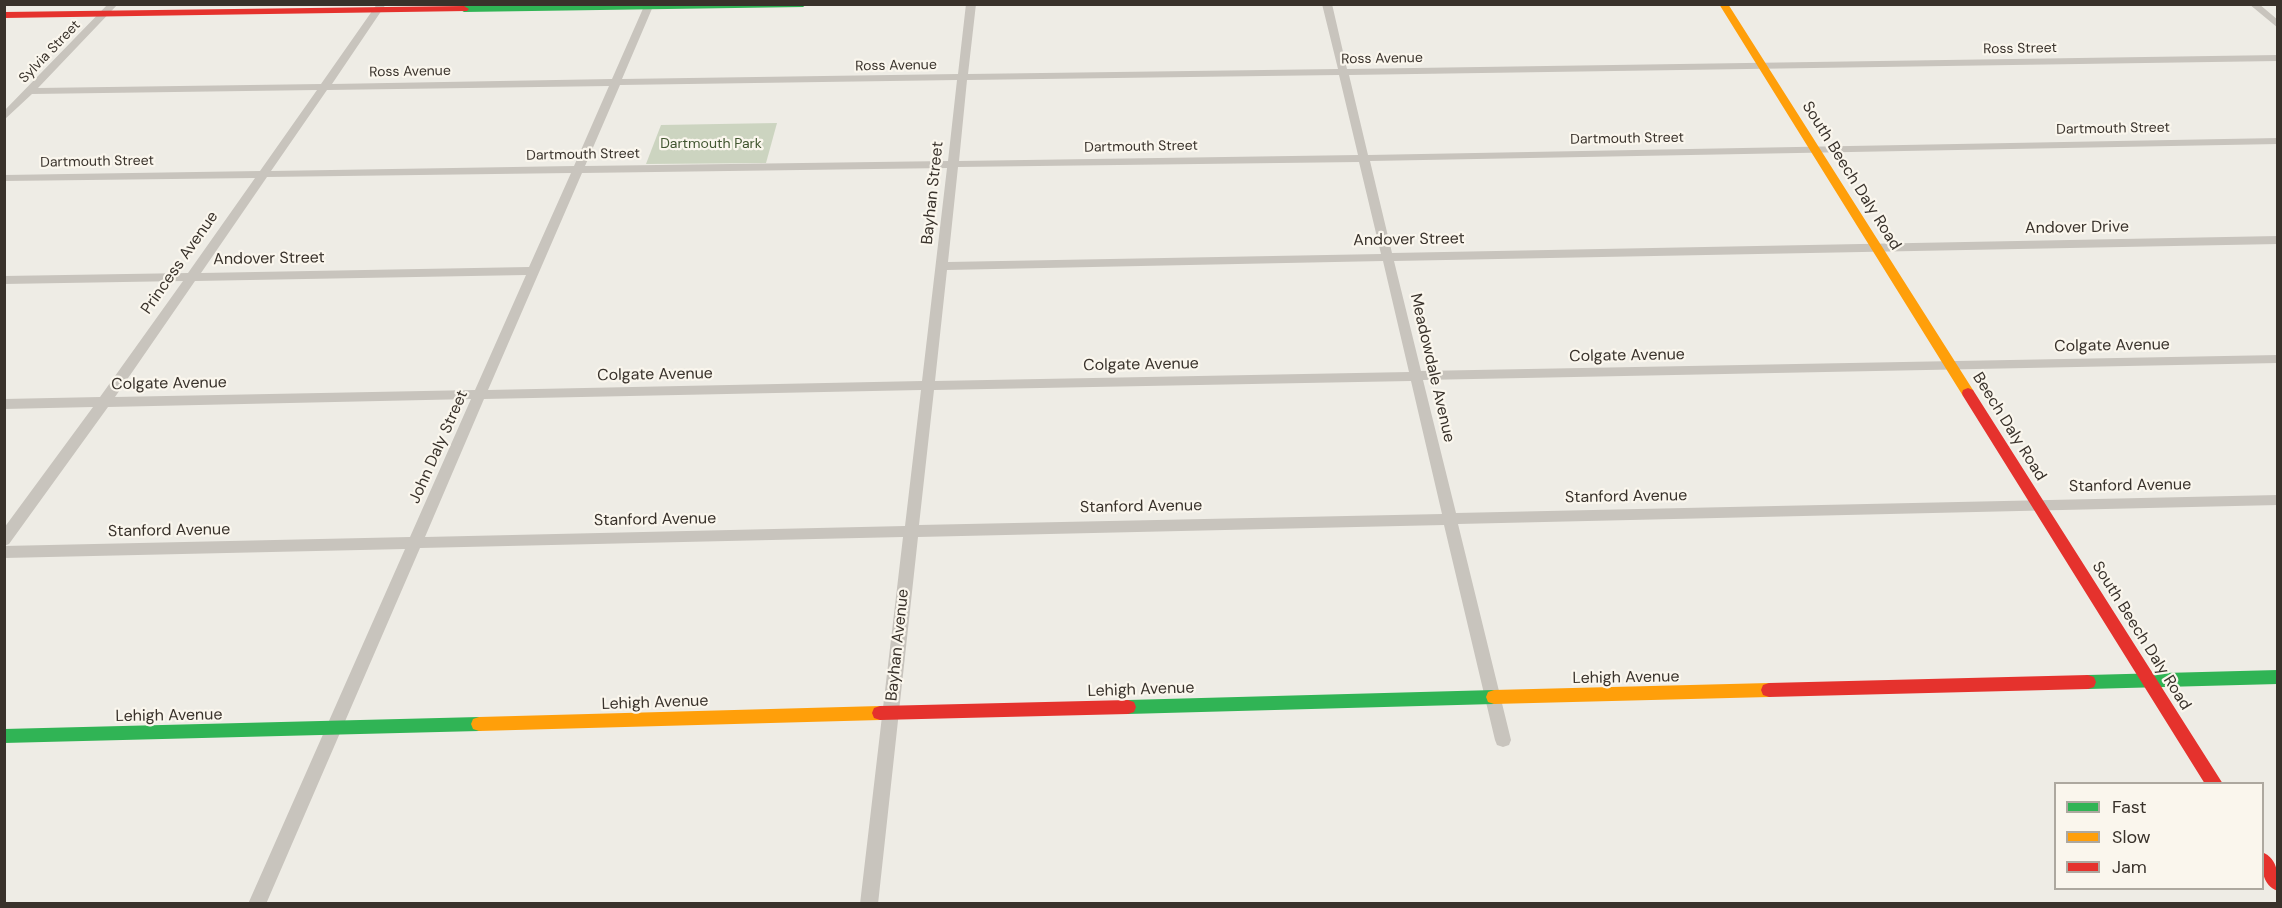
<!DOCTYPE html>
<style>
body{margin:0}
#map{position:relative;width:2282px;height:908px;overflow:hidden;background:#eeece5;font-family:"DM Sans",sans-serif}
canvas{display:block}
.frame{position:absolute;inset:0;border:6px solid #39322b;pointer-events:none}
.legend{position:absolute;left:2054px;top:782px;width:210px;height:108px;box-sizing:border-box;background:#faf6ed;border:2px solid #ada89f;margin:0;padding:8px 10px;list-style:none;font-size:18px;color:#39322b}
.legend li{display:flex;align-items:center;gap:12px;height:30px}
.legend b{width:30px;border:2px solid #ada89f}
</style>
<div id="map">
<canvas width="2282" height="908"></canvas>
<div class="frame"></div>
<ul class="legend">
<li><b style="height:8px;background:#30b455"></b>Fast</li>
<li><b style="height:8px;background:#ff9f0a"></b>Slow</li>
<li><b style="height:8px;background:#e5322d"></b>Jam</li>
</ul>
</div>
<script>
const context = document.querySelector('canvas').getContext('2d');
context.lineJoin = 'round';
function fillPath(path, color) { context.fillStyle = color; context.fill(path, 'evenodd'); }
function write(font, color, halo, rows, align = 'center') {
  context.font = font + ' "DM Sans",sans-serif'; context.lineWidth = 4.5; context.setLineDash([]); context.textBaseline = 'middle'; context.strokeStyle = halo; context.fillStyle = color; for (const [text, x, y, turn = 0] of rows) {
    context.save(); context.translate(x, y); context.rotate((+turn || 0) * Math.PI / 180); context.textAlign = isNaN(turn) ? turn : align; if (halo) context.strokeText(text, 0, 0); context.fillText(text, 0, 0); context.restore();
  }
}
const green = new Path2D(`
 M777 123 766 163 646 164 661 125Z`);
const street = new Path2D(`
 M108 4H118L38 88 321 84 377 4H386L332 84 612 79 645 4H654L622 79 958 74 966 4H976L968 74 1338 69 1322 4H1332L1347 69 2278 55V61L1349 75 1368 155 2278 138V144L1370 161 1392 253 2278 236V244L1394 261 1421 371 2278 355V363L1423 380 1456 513 2278 495V505L1458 524 1511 740 1509 745 1503 747 1497 745 1495 740 1444 525 918 537 878 904H860L903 537 420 548 266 904H248L405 549 4 558V546L410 537 471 399 108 407 9 544 4 546V528L93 407 4 409V399L100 397 183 281 4 284V276L188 273 255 178 4 181V175L260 171 317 90 32 94 4 120V111ZM1339 75 1358 155 959 161 967 80ZM957 80 948 161 585 166 620 85ZM609 86 574 166 271 171 327 90ZM1359 162 1381 254 948 262 958 167ZM947 168 922 381 488 390 582 173ZM571 173 529 267 201 273 267 177ZM1383 261 1409 372 935 381 947 270ZM526 275 475 390 115 397 195 281ZM1411 381 1442 514 919 525 934 390ZM921 390 905 526 425 537 484 399Z
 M2249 4H2259L2278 20V28Z`);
const fast = new Path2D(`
 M579 4H807L803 7 464 12 459 9 464 6Z
 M2278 670V684L2088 689 2082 687 2080 682 2082 677 2088 675Z
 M1494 690 1500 692 1502 697 1500 702 1494 704 1128 714 1122 712 1120 707 1122 702 1128 700Z
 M479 717 485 719 487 724 485 729 479 731 4 743V729Z`);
const slow = new Path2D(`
 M1719 4H1728L1973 390 1974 393 1973 396H1963Z
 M1769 683 1775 685 1777 690 1775 695 1769 697 1494 704 1488 702 1486 697 1488 692 1494 690Z
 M880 706 886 708 888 713 886 718 880 720 479 731 473 729 471 724 473 719 479 717Z`);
const jam = new Path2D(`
 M464 6 469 9 467 11 4 18V12Z
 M1968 388 1973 390 2223 784H2205L1963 396 1962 393 1963 390Z
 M2088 675 2094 677 2096 682 2094 687 2088 689 1769 697 1763 695 1761 690 1763 685 1769 683Z
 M1128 700 1134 702 1136 707 1134 712 1128 714 880 720 874 718 872 713 874 708 880 706Z
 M2262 852C2279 859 2278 876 2278 891 2261 885 2262 867 2262 852Z`);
const farStreetnames = [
 ["Ross Street",2020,49,-1],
 ["Sylvia Street",50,52,-46],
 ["Ross Avenue",1382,59,-1],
 ["Ross Avenue",896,66,-1],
 ["Ross Avenue",410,72,-1],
 ["Dartmouth Street",2113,129,-1],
 ["Dartmouth Street",1627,139,-1],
 ["Dartmouth Street",1141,147,-1],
 ["Dartmouth Street",583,155,-1],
 ["Dartmouth Street",97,162,-1]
];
const farParknames = [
 ["Dartmouth Park",711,144]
];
const streetNames = [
 ["South Beech Daly Road",1851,176,58],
 ["Bayhan Street",933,193,-84],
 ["Andover Drive",2077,228,-1],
 ["Andover Street",1409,240,-1],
 ["Andover Street",269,259,-1],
 ["Princess Avenue",180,263,-55],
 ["Colgate Avenue",2112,346,-1],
 ["Colgate Avenue",1627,356,-1],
 ["Colgate Avenue",1141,365,-1],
 ["Meadowdale Avenue",1432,368,77],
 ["Colgate Avenue",655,375,-1],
 ["Colgate Avenue",169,384,-1],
 ["Beech Daly Road",2009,427,58],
 ["John Daly Street",439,447,-66],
 ["Stanford Avenue",2130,486,-1],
 ["Stanford Avenue",1626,497,-1],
 ["Stanford Avenue",1141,507,-1],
 ["Stanford Avenue",655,520,-1],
 ["Stanford Avenue",169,531,-1],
 ["South Beech Daly Road",2141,636,58],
 ["Bayhan Avenue",898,645,-84],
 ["Lehigh Avenue",1626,678,-1],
 ["Lehigh Avenue",1141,690,-2],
 ["Lehigh Avenue",655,703,-2],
 ["Lehigh Avenue",169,716,-1]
];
fillPath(green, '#ccd4c0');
fillPath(street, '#c8c4bd');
fillPath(fast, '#30b455');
fillPath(slow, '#ff9f0a');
fillPath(jam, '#e5322d');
write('14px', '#39322b', '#faf6ed', farStreetnames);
write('14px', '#415630', '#faf6ed', farParknames);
write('16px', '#39322b', '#faf6ed', streetNames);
</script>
